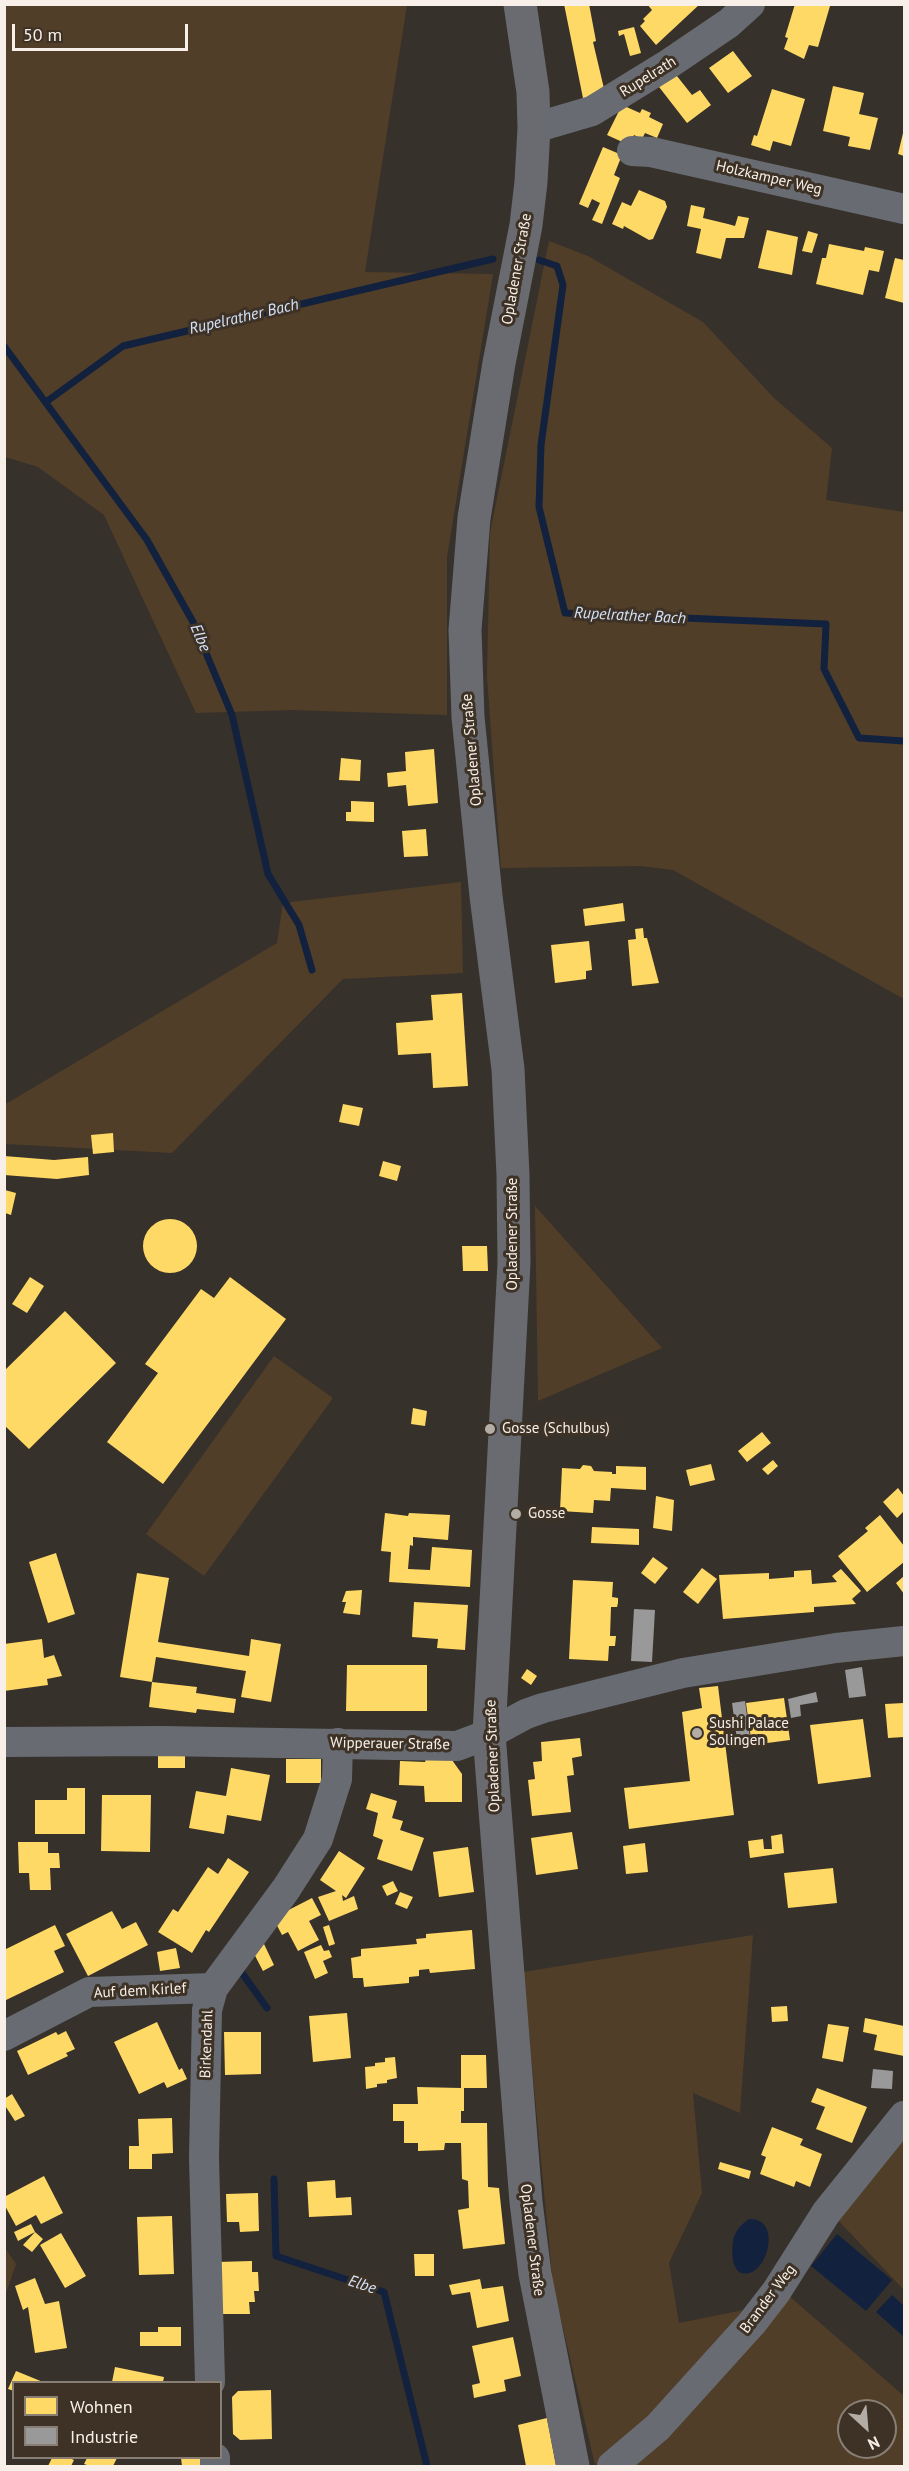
<!DOCTYPE html>
<meta charset="utf-8">
<style>
body{margin:0}
#map{position:relative;width:909px;height:2471px;overflow:hidden;background:#37312b;font-family:"PT Sans",sans-serif}
canvas{display:block}
.frame{position:absolute;inset:0;border:6px solid #f8f0e8;pointer-events:none}
.legend{position:absolute;left:12px;top:2381px;width:210px;height:78px;box-sizing:border-box;background:#3d3225;border:2px solid #887e73;margin:0;padding:8px 10px;list-style:none;font-size:18px;color:#f8f0e8}
.legend li{display:flex;align-items:center;gap:12px;height:30px}
.legend b{width:30px;border:2px solid #887e73}
.north{position:absolute;left:837px;top:2399px;width:60px;height:60px;box-sizing:border-box;background:#3d3225;border:2px solid #887e73;border-radius:50%;rotate:154deg;font-size:16px;font-weight:700;line-height:24px;text-align:center;color:#f8f0e8}
.north::after{content:'';display:block;margin:auto;width:21px;height:27px;background:#b4ada6;clip-path:polygon(50% 0,100% 100%,50% 72%,0 100%)}
.scale{position:absolute;left:12px;top:24px;width:176px;height:27px;box-sizing:border-box;border:3px solid #f8f0e8;border-top:0;padding-left:8px;font-size:18px;line-height:21px;white-space:nowrap;color:#f8f0e8;-webkit-text-stroke:4px #3d3225;paint-order:stroke}
</style>
<div id="map">
<canvas width="909" height="2471"></canvas>
<div class="frame"></div>
<ul class="legend">
<li><b style="height:16px;background:#ffd966"></b>Wohnen</li>
<li><b style="height:16px;background:#999"></b>Industrie</li>
</ul>
<div class="north">N</div>
<div class="scale">50 m</div>
</div>
<script>
const context = document.querySelector('canvas').getContext('2d');
context.lineJoin = 'round';
function fillPath(path, color) { context.fillStyle = color; context.fill(path, 'evenodd'); }
function strokePath(path, color, width, dash) { context.strokeStyle = color; context.lineWidth = width; context.lineCap = dash ? 'butt' : 'round'; context.setLineDash(dash || []); context.stroke(path); }
function write(font, color, halo, rows, align = 'center') {
  context.font = font + ' "PT Sans",sans-serif'; context.lineWidth = 6; context.setLineDash([]); context.textBaseline = 'middle'; context.strokeStyle = halo; context.fillStyle = color; for (const [text, x, y, turn = 0] of rows) {
    context.save(); context.translate(x, y); context.rotate((+turn || 0) * Math.PI / 180); context.textAlign = isNaN(turn) ? turn : align; if (halo) context.strokeText(text, 0, 0); context.fillText(text, 0, 0); context.restore();
  }
}
const green = new Path2D(`
 M5 4 407 5 365 272 493 274 447 557V715L292 710 196 713 104 515 38 467 5 457Z
 M549 241 588 256 703 322 774 398 832 448 826 500 904 512V999L673 870 640 866 501 868 487 677 490 533Z
 M461 882 463 973 343 979 172 1153 5 1144 4 1105 277 943 283 903Z
 M535 1206 662 1348 538 1401Z
 M274 1356 333 1398 204 1576 146 1534Z
 M753 1935 740 2113 693 2093 702 2193 669 2263 679 2323 749 2309 630 2444 595 2465 553 2285 523 1972Z
 M904 2130V2290L835 2217Z
 M5 2248 16 2264 5 2296 4 2248Z
 M788 2295 904 2396V2466H628ZM849 2411H885V2447H849Z`);
const water = new Path2D(`
 M749 2219C781 2218 769 2269 749 2273 730 2278 731 2248 734 2237 737 2229 742 2224 749 2219Z
 M837 2234 892 2280 866 2311 811 2266Z
 M892 2295 904 2306V2337L876 2312Z`);
const homes = new Path2D(`
 M564 4H589L596 41 593 42 606 97 584 103Z
 M647 4H700L656 45 640 26 645 21 643 19 652 10Z
 M795 4 830 6 818 47 809 45 804 59 784 49 788 38 785 37Z
 M634 27 641 53 630 56 624 34 619 36 618 31Z
 M733 51 752 76 728 93 709 68Z
 M673 71 692 95 700 90 711 105 687 123 656 83Z
 M833 86 864 93 859 114 878 118 870 150 848 146 850 137 823 131Z
 M772 89 805 99 791 146 773 141 770 151 751 145 754 135 757 136Z
 M622 105 640 113 642 109 651 113 649 117 663 124 657 138 645 133 642 139 634 135 629 145 607 135Z
 M904 129V156L898 154Z
 M603 147 622 155 614 175 620 178 602 224 592 220 600 203 592 199 588 208 579 204Z
 M639 190 665 201 667 207 653 239 649 240 624 226 623 229 612 224 622 202 631 206Z
 M691 205 705 208 703 218 728 224 735 226 738 216 749 218 744 238H726L721 259 696 253 701 229 687 226Z
 M767 230 798 237 792 275 758 268Z
 M808 231 818 234 812 253 802 251Z
 M829 244 864 251 865 247 884 251 879 272 869 270 863 295 816 284 822 258H826Z
 M895 258 904 260V303L885 298Z
 M434 749 438 803 408 806 406 785 388 787 387 773 406 771 405 752Z
 M341 758 361 760 360 781 339 780Z
 M351 801 374 802V822L346 821V812H351Z
 M426 829 428 856 404 857 402 831Z
 M623 903 625 921 585 926 583 909Z
 M643 928 644 938H647L659 983 632 986 628 940 636 939 635 929Z
 M589 941 592 970 586 971V979L555 983 551 945Z
 M462 993 468 1086 433 1088 431 1053 398 1055 396 1023 433 1020 431 995Z
 M343 1104 363 1108 359 1126 339 1122Z
 M113 1133 114 1152 93 1154 91 1135Z
 M4 1156 54 1160 88 1157 89 1175 57 1179 4 1175Z
 M383 1161 401 1166 397 1181 379 1176Z
 M5 1190 16 1193 11 1215 5 1213Z
 M143 1246a27 27 0 1 1 54 0a27 27 0 1 1-54 0Z
 M462 1246H487L488 1271H463Z
 M30 1277 44 1286 27 1313 12 1304Z
 M230 1277 286 1319 163 1484 107 1442 158 1373 145 1364 201 1289 214 1298Z
 M65 1311 116 1363 29 1449 4 1425V1371Z
 M413 1408 427 1411 425 1426 411 1424Z
 M762 1432 771 1443 747 1462 738 1451Z
 M773 1460 778 1466 768 1475 762 1469Z
 M711 1464 715 1480 690 1486 686 1470Z
 M583 1465 591 1466 594 1471 612 1472V1474H616V1466L646 1467V1490L611 1488 610 1501 594 1500 593 1513 560 1511 562 1468 580 1469Z
 M898 1488 904 1496V1511L897 1518 883 1502Z
 M656 1496 674 1500 672 1531 653 1528Z
 M385 1513 408 1516 409 1513 450 1515 448 1540 413 1537V1546L410 1545 408 1569 430 1570 432 1547 472 1550 470 1587 389 1582 391 1552 381 1551Z
 M880 1515 904 1546V1562L867 1592 838 1556 868 1531 865 1528Z
 M592 1527 639 1529V1545L591 1543Z
 M56 1553 75 1614 48 1623 29 1562Z
 M653 1557 668 1568 655 1584 641 1573Z
 M702 1568 717 1579 698 1604 683 1592Z
 M841 1569 861 1591 852 1599 856 1604 814 1607V1612L723 1619 719 1575 769 1573V1579L794 1577V1571L811 1570 812 1584 837 1582 832 1576Z
 M137 1573 169 1578 158 1642 249 1656 251 1639 281 1644 271 1702 241 1697 246 1671 156 1657 152 1682 120 1677Z
 M904 1576V1594L896 1583Z
 M573 1580 613 1582 612 1597 618 1598V1603L617 1607H611L610 1636H616L615 1646H609L608 1661 569 1659Z
 M362 1590 360 1615 343 1613 346 1602H342L346 1591Z
 M414 1602 468 1605 465 1650 437 1648 438 1639 412 1637Z
 M42 1639 44 1658 54 1655 62 1676 47 1679 48 1685 4 1691V1644Z
 M347 1665H427V1711H346Z
 M527 1669 537 1676 531 1685 521 1678Z
 M152 1682 197 1687 196 1693 236 1699 234 1713 197 1709 196 1713 149 1707Z
 M718 1686 734 1815 629 1829 624 1788 690 1781 682 1712 702 1708 699 1688Z
 M784 1698 790 1740 752 1745 746 1703Z
 M904 1703V1737L888 1738 885 1704Z
 M863 1719 871 1777 818 1784 810 1725Z
 M580 1738 582 1756 572 1758 574 1775 567 1776 571 1812 532 1816 528 1780 535 1779 533 1762 542 1761 541 1742Z
 M158 1754 185 1755V1768H158Z
 M286 1759H321V1783H286Z
 M426 1759 452 1760 462 1774V1802H425L424 1786 399 1785 400 1761 425 1762Z
 M231 1768 270 1775 261 1821 227 1815 224 1834 189 1828 196 1791 226 1796Z
 M67 1788H85V1834H35V1800H67Z
 M371 1793 397 1801 392 1818 403 1821 400 1830 424 1838 412 1871 377 1859 383 1840 373 1836 378 1813 366 1809Z
 M102 1795H151L150 1852 101 1851Z
 M572 1832 578 1869 536 1875 531 1838Z
 M782 1834 784 1853 750 1858 748 1841 763 1839 764 1849H772L771 1836Z
 M18 1842H48V1853H59L60 1868H50L51 1890H30L29 1873H19Z
 M645 1843 648 1872 626 1874 623 1846Z
 M468 1847 474 1892 439 1897 433 1852Z
 M339 1851 365 1868 346 1898 342 1895 343 1901 354 1896 358 1909 329 1921 318 1897 336 1891 320 1880Z
 M228 1858 249 1872 209 1932 206 1930 192 1953 158 1932 173 1909 178 1912 208 1867 218 1874Z
 M833 1868 837 1903 788 1908 784 1873Z
 M393 1881 398 1891 387 1896 382 1886Z
 M400 1892 413 1897 407 1909 395 1904Z
 M312 1898 321 1915 309 1921 319 1940 298 1951 288 1932 282 1935 273 1918Z
 M112 1911 122 1929 136 1922 148 1945 88 1976 66 1934Z
 M55 1925 65 1946 54 1951 64 1972 4 2001V1950Z
 M329 1925 335 1944 329 1946 323 1927Z
 M472 1930 475 1969 430 1973 429 1969 419 1970V1976L409 1977V1983L364 1987 363 1978H353L351 1958 361 1956V1949L417 1944 416 1939 426 1938V1934Z
 M264 1944 274 1965 263 1971 252 1950Z
 M321 1945 324 1951 329 1950 332 1957 323 1961 328 1973 315 1979 304 1952Z
 M176 1948 180 1968 160 1971 157 1952Z
 M787 2006 788 2021 772 2022 771 2007Z
 M347 2013 351 2058 313 2062 309 2016Z
 M865 2018 904 2026V2056L874 2050 877 2035 863 2032Z
 M157 2022 179 2070 182 2068 187 2079 167 2088 164 2082 139 2094 114 2042Z
 M828 2024 849 2027 843 2062 822 2058Z
 M66 2031 75 2049 66 2053 68 2056 28 2075 17 2051 56 2032 58 2035Z
 M224 2032H261V2074L225 2075Z
 M461 2055H486L487 2088H464V2111H461V2123H487L488 2187 499 2188 505 2244 463 2249 458 2210 469 2208 468 2181 462 2179 461 2143H445L444 2150 418 2151V2143H404V2121H393V2104H418L417 2087 461 2088Z
 M395 2057 397 2078 387 2080V2083L377 2084V2087L366 2089 365 2067 375 2066V2063L385 2062V2058Z
 M817 2088 867 2107 852 2143 816 2129 825 2107 811 2102Z
 M12 2094 25 2116 15 2121 4 2104V2099Z
 M172 2118 173 2153 152 2154V2169H129V2146H139L138 2119Z
 M772 2127 803 2139 800 2145 822 2154 810 2187 796 2181 794 2187 760 2174 766 2157 761 2155Z
 M720 2162 751 2171 749 2179 718 2169Z
 M44 2176 63 2213 41 2224 36 2215 16 2226 4 2204V2197Z
 M335 2180 336 2198 351 2197 352 2215 309 2217 307 2182Z
 M258 2193 259 2231 240 2232 239 2222H227L226 2194Z
 M172 2216 174 2274 139 2275 137 2217Z
 M31 2224 35 2232 43 2239 32 2252 23 2245 35 2232 18 2241 14 2232Z
 M61 2233 86 2276 65 2288 40 2245Z
 M414 2254H434V2276H415Z
 M252 2261V2272H258L259 2291H254L255 2302H249L250 2314H218L217 2262Z
 M35 2278 45 2304 59 2301 67 2348 35 2353 28 2307 23 2310 15 2286Z
 M480 2279 482 2289 503 2286 509 2321 477 2328 470 2292 452 2295 449 2285Z
 M158 2327H181V2346H140V2332H158Z
 M513 2337 521 2376 504 2380 506 2391 474 2398 472 2385 480 2383 472 2346Z
 M115 2367 164 2377 163 2382H112Z
 M16 2371 43 2382H14V2391L8 2389Z
 M271 2390 272 2439 240 2440 233 2434 232 2397 238 2391Z
 M547 2418 556 2466H526L518 2425Z
 M52 2458H69L74 2460 71 2466H48Z
 M87 2458H117L113 2466H90L84 2464Z
 M181 2458H207V2466H182Z`);
const industry = new Path2D(`
 M634 1609 655 1610 652 1662 631 1661Z
 M862 1667 866 1696 849 1698 845 1670Z
 M816 1692 818 1702 800 1705 801 1716 791 1718 788 1699Z
 M745 1701 751 1745 738 1747 732 1703Z
 M873 2069 893 2071 892 2089 871 2088Z`);
const stream = new Path2D(`
 M539 260 557 266 563 285 541 445 539 507 565 613 826 624 824 669 859 738 904 741
 M4 346 147 540 193 622 232 715 268 874 299 925 312 970
 M46 402 123 346 493 259
 M242 1973 267 2008
 M274 2179 276 2256 384 2292 427 2466`);
const minor = new Path2D(`
 M534 128 592 111 670 63 729 23 750 4
 M632 151 651 152 904 209
 M4 1742 160 1741 457 1746 489 1734 526 1714 543 1708 683 1673 836 1648 904 1641
 M4 2036 89 1992 213 1988
 M210 2382 204 2158 207 2010 213 1988 286 1889 318 1839 337 1779 338 1743
 M215 2458V2466
 M612 2466 658 2427 752 2323 776 2292 826 2213 904 2116`);
const major = new Path2D(`
 M520 4 533 92 534 128 531 182 526 225 499 363 474 518 465 630 468 717 486 896 508 1069 513 1175 514 1263 489 1734 526 2202 535 2274 573 2466`);
const markers = [
 [490,1429,6,"#b4ada6"],
 [516,1514,6,"#b4ada6"],
 [697,1733,6,"#b4ada6"]
];
const streetNames = [
 ["Rupelrath",648,77,-32],
 ["Holzkamper Weg",769,178,13],
 ["Opladener Straße",517,269,-80],
 ["Opladener Straße",472,750,-95],
 ["Opladener Straße",513,1234,-90],
 ["Wipperauer Straße",390,1744,1],
 ["Opladener Straße",493,1756,-92],
 ["Auf dem Kirlef",140,1991,-3],
 ["Birkendahl",207,2044,-88],
 ["Opladener Straße",532,2240,83],
 ["Brander Weg",768,2299,-53]
];
const poiNames = [
 ["Gosse (Schulbus)",502,1429],
 ["Gosse",528,1514],
 ["Sushi Palace",709,1724],
 ["Solingen",709,1741]
];
const waterNames = [
 ["Rupelrather Bach",244,317,-13],
 ["Rupelrather Bach",630,616,3],
 ["Elbe",200,638,67],
 ["Elbe",362,2285,18]
];
fillPath(green, '#513e28');
fillPath(water, '#12213d');
fillPath(homes, '#ffd966');
fillPath(industry, '#999');
strokePath(stream, '#12213d', 7);
strokePath(minor, '#686c72', 30);
strokePath(major, '#696b70', 33);
for (const [x, y, r, color] of markers) { const dot = new Path2D(); dot.arc(x, y, r, 0, 2 * Math.PI); context.fillStyle = color; context.fill(dot); strokePath(dot, '#3d3225', 2); }
write('15px', '#f8f0e8', '#3d3225', streetNames);
write('15px', '#f8f0e8', '#3d3225', poiNames, 'left');
write('italic 16px', '#d4e3fc', '#3d3225', waterNames);
</script>
